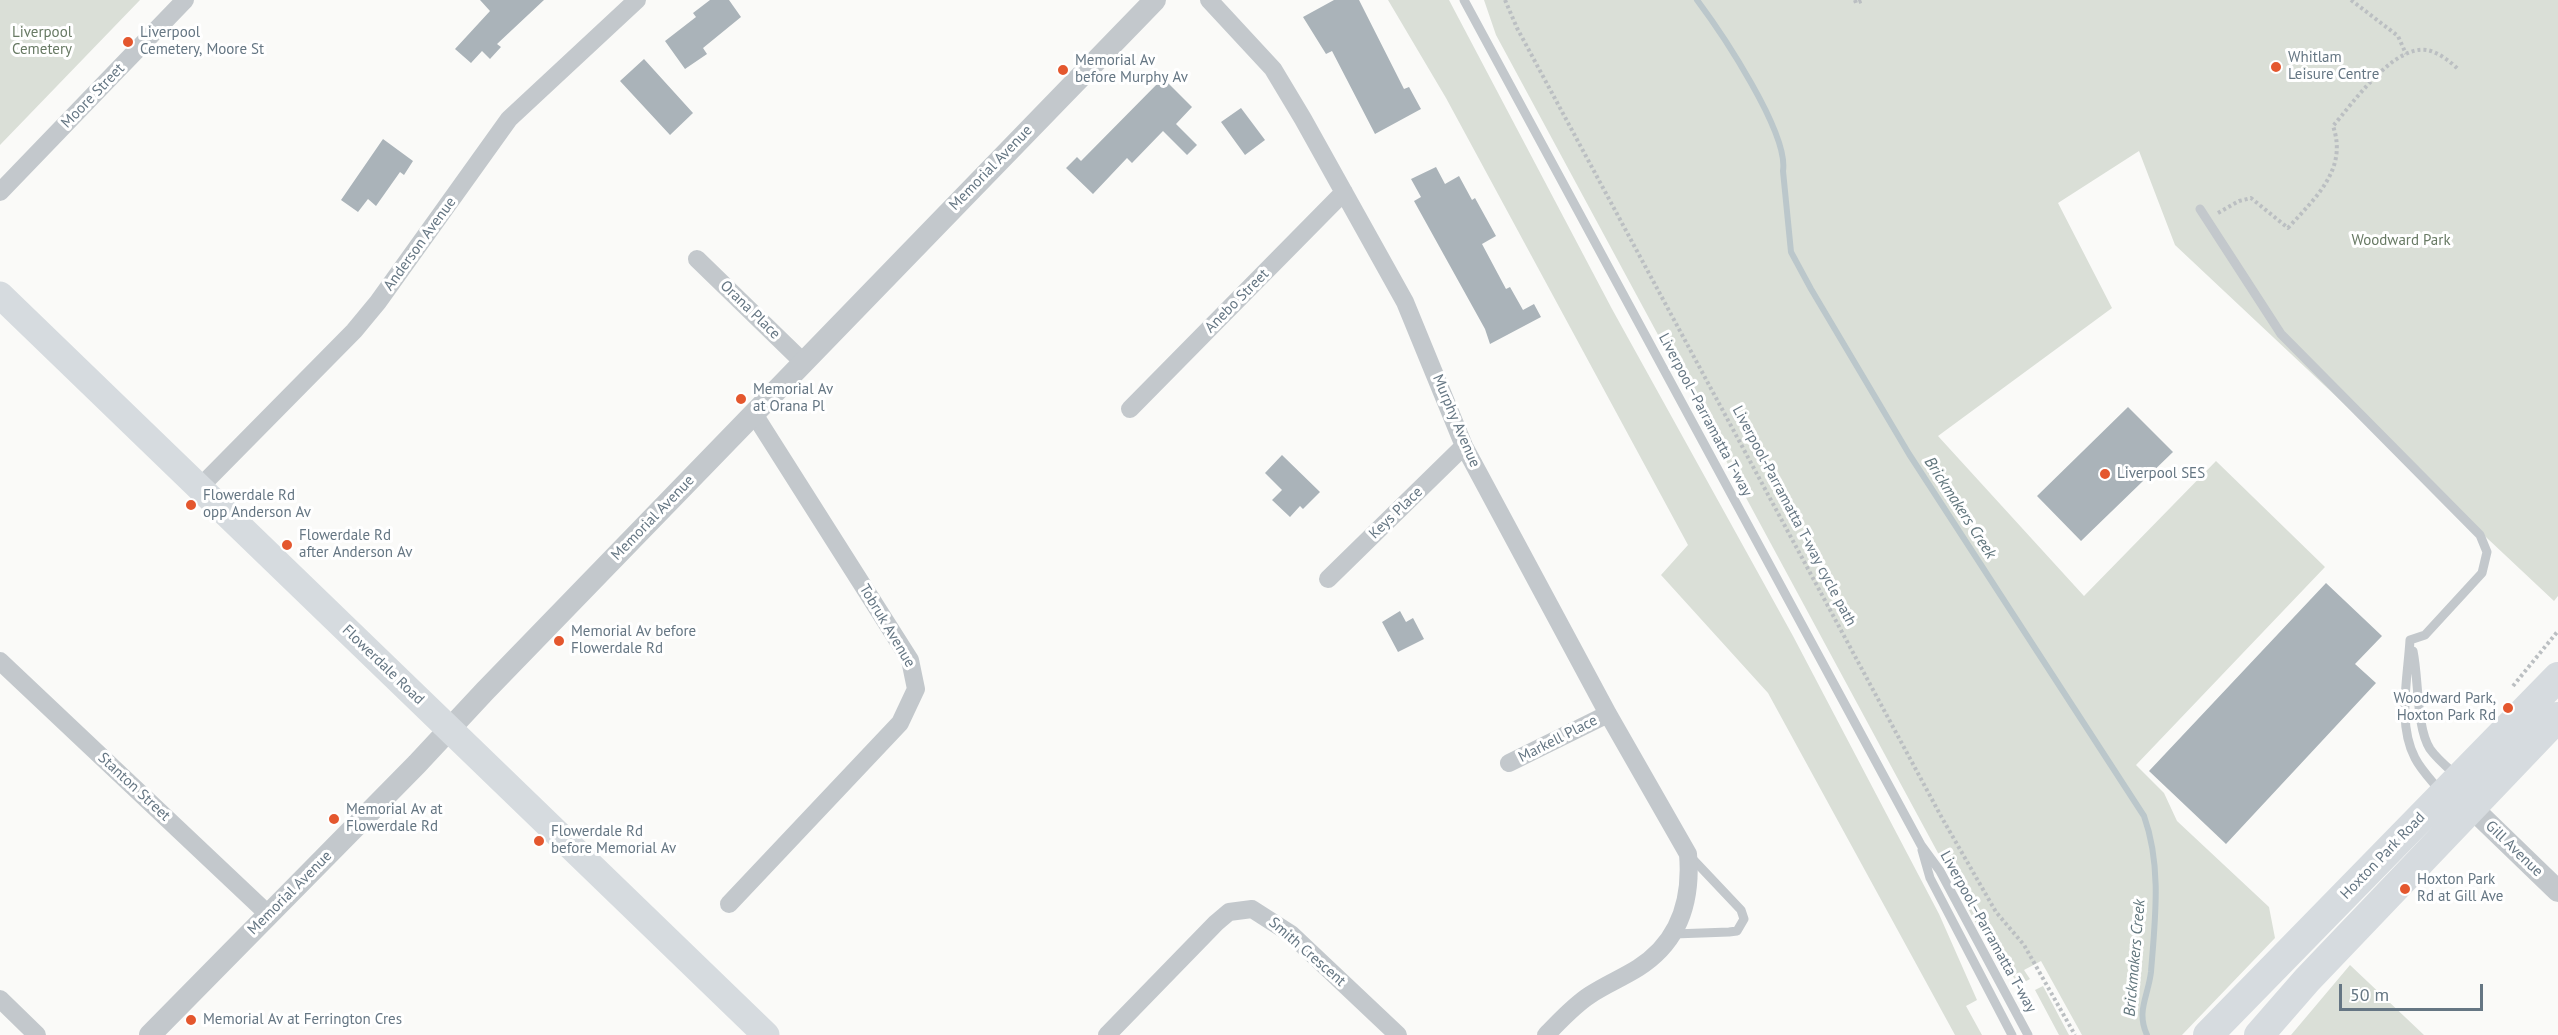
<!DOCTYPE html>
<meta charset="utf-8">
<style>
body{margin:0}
#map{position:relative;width:2558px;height:1035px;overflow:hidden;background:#fafaf8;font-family:"PT Sans",sans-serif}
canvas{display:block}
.scale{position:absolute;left:2339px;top:984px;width:144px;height:27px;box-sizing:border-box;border:3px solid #657683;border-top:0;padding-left:8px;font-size:18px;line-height:21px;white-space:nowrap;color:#657683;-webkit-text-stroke:4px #fff;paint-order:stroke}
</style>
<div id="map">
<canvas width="2558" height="1035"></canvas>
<div class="scale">50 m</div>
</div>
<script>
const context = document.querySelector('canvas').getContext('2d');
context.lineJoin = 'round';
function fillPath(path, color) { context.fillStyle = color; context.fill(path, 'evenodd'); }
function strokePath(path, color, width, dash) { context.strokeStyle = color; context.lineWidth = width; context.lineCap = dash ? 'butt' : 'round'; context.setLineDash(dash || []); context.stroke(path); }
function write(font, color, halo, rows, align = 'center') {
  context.font = font + ' "PT Sans",sans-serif'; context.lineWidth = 6; context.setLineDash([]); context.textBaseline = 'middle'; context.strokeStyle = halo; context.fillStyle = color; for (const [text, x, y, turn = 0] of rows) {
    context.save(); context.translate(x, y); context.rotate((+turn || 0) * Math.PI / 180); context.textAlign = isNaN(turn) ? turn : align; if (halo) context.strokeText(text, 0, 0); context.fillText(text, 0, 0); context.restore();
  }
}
const green = new Path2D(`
 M0 0H140L0 145Z
 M1388 0H1449L1612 309 1793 636 1939 914 1977 1000 1966 1006 1982 1035H1955L1768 693 1661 575 1688 545 1446 98Z
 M1484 0H2558V596L2554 601 2175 245 2139 151 2058 203 2112 308 1938 436 2084 596 2216 461 2325 567 2136 765 2164 793 2177 821 2269 907 2275 938 2182 1035H2082L2041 961 2024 970 2030 979 2019 985 1978 927 1496 35Z
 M2350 965 2424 1035H2291Z
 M2043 986 2069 1035H2059L2035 990Z`);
const stream = new Path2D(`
 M1697 0C1721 32 1789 133 1783 171L1791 252 1811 289 1909 454 2144 816C2162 866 2155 920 2151 972 2148 997 2136 1011 2147 1035`);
const building = new Path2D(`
 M480 0H544L497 44 501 47 490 59 482 51 471 63 455 49 490 11Z
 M710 0H729L741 17 703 48 707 54 685 69 665 41 696 17 693 13Z
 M1334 0H1359L1404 89 1409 87 1421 109 1375 134 1332 51 1326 54 1303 17Z
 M644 59 693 113 670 135 620 81Z
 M1163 78 1192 107 1176 124 1197 145 1187 155 1163 131 1132 163 1127 158 1093 194 1066 168 1077 157 1081 161Z
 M1241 108 1265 140 1245 155 1221 122Z
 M383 139 413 161 404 175 400 172 376 206 368 199 358 212 341 200Z
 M1436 167 1445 184 1459 176 1472 200 1475 198 1496 236 1482 244 1506 289 1510 287 1523 310 1534 304 1541 317 1490 344 1485 329 1414 201 1421 197 1411 179Z
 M2128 407 2173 452 2081 541 2037 496Z
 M1282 455 1320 492 1303 509 1300 506 1290 517 1272 500 1282 490 1265 473Z
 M2326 583 2382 636 2355 664 2376 683 2226 844 2149 771Z
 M1400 611 1406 622 1413 618 1424 639 1398 652 1382 622Z`);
const path = new Path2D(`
 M1505 0 1517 28 1942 818 1996 912 2024 945 2075 1035
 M1855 0 1856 3 1864 0
 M2351 0 2398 36 2406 54
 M2218 213 2239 201 2251 198 2288 228C2316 197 2348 169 2333 126 2353 103 2393 45 2427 50 2438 52 2451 62 2459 70
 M2513 686 2558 631`);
const service = new Path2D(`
 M1464 0 1921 845 1940 871 2028 1035
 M2200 209 2281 334 2480 535 2487 552 2482 573 2425 635 2410 640
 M2410 640C2408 676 2397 724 2415 758 2421 770 2432 781 2441 792
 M2413 651C2419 679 2416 727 2430 749 2437 759 2448 768 2457 776
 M1922 850 1930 878 2012 1035
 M1674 934 1729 932 1737 931 1744 919 1741 910 1689 855`);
const minor = new Path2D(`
 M1209 0 1273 69 1303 119 1405 302 1464 446 1608 714 1688 854C1692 901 1679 942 1638 968 1622 978 1605 985 1590 995 1573 1006 1560 1021 1546 1035
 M0 192 185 0
 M697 259 803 362
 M1130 409 1344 192
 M200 487 354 331 378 302 509 119 637 0
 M1328 579 1464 446
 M0 661 268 914
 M1509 763 1608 714
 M729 904 900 723 916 689 910 660 754 414
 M0 999 37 1035
 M1107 1035 1216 923 1229 912 1252 909 1291 934 1398 1035`);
const tertiary = new Path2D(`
 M2471 807 2558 891
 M150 1035 417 764 485 691 1155 0`);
const secondary = new Path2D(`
 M0 295 766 1035`);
const primary = new Path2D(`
 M2208 1035 2558 677
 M2259 1035 2307 980 2558 717`);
const markers = [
 [128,42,6,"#e4572e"],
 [2276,67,6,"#e4572e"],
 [1063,70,6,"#e4572e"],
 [741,399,6,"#e4572e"],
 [2105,474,6,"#e4572e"],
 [191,505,6,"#e4572e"],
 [287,545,6,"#e4572e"],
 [559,641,6,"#e4572e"],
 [2508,708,6,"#e4572e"],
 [334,819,6,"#e4572e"],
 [539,841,6,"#e4572e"],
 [2405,889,6,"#e4572e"],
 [191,1020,6,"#e4572e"]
];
const parkNames = [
 ["Liverpool",42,33],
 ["Cemetery",42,50],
 ["Woodward Park",2401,241]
];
const poiNames = [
 ["Liverpool",140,33],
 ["Cemetery, Moore St",140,50],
 ["Whitlam",2288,58],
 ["Leisure Centre",2288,75],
 ["Memorial Av",1075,61],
 ["before Murphy Av",1075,78],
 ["Memorial Av",753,390],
 ["at Orana Pl",753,407],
 ["Liverpool SES",2117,474],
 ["Flowerdale Rd",203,496],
 ["opp Anderson Av",203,513],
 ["Flowerdale Rd",299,536],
 ["after Anderson Av",299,553],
 ["Memorial Av before",571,632],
 ["Flowerdale Rd",571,649],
 ["Woodward Park,",2496,699,"right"],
 ["Hoxton Park Rd",2496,716,"right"],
 ["Memorial Av at",346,810],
 ["Flowerdale Rd",346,827],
 ["Flowerdale Rd",551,832],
 ["before Memorial Av",551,849],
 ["Hoxton Park",2417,880],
 ["Rd at Gill Ave",2417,897],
 ["Memorial Av at Ferrington Cres",203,1020]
];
const streetNames = [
 ["Moore Street",93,96,-46],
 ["Memorial Avenue",991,168,-46],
 ["Anderson Avenue",420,244,-54],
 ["Anebo Street",1237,301,-45],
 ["Orana Place",750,310,44],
 ["Liverpool–Parramatta T-way",1705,415,62],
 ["Murphy Avenue",1456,421,67],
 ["Keys Place",1396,513,-44],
 ["Liverpool-Parramatta T-way cycle path",1794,516,62],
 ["Memorial Avenue",653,518,-46],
 ["Tobruk Avenue",887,626,59],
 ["Flowerdale Road",383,665,44],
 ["Markell Place",1558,739,-27],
 ["Stanton Street",134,787,43],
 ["Gill Avenue",2514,849,44],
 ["Hoxton Park Road",2383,856,-46],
 ["Memorial Avenue",290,893,-45],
 ["Liverpool–Parramatta T-way",1988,932,61],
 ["Smith Crescent",1307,952,41]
];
const waterNames = [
 ["Brickmakers Creek",1960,508,57],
 ["Brickmakers Creek",2135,958,-85]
];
fillPath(green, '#dadfd7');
strokePath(stream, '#bbc7cb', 6);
fillPath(building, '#aab3b9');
strokePath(path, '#bbbfc2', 4, [3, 3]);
strokePath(service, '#c3c8cc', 9);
strokePath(minor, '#c3c8cc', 18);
strokePath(tertiary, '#c3c8cc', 22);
strokePath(secondary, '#d6dbdf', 27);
strokePath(primary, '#d6dbdf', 30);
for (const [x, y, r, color] of markers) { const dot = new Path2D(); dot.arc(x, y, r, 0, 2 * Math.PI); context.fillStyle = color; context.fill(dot); strokePath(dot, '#fff', 2); }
write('15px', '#687a64', '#fff', parkNames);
write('15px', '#657683', '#fff', poiNames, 'left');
write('15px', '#657683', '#fff', streetNames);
write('italic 16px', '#60757c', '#fff', waterNames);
</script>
